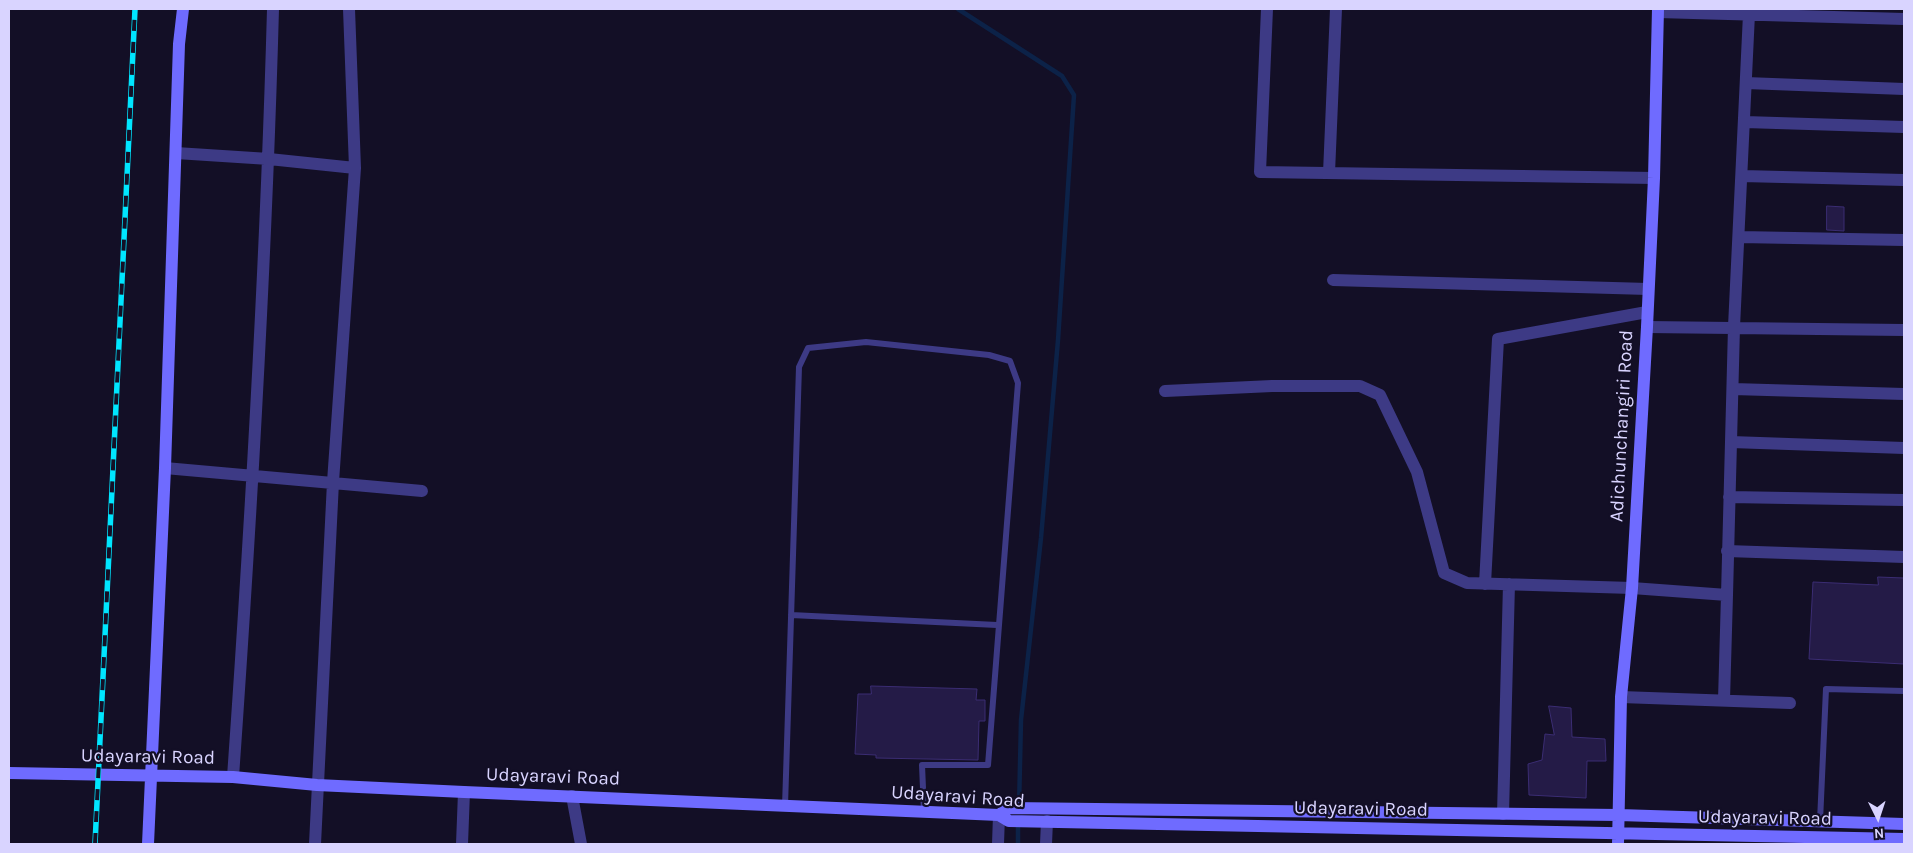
<!DOCTYPE html>
<style>
body{margin:0}
#map{position:relative;width:1913px;height:853px;overflow:hidden;background:#130f26;font-family:Karla,sans-serif}
canvas{display:block}
.frame{position:absolute;inset:0;border:10px solid #d9d4ff;pointer-events:none}
.north{position:absolute;left:1853px;top:793px;width:50px;height:50px;-webkit-text-stroke:4px #130f26;paint-order:stroke;rotate:176deg;font-size:14px;font-weight:700;line-height:20px;text-align:center;color:#d9d4ff}
.north::after{content:'';display:block;margin:auto;width:18px;height:22px;background:#d9d4ff;clip-path:polygon(50% 0,100% 100%,50% 72%,0 100%)}
</style>
<div id="map">
<canvas width="1913" height="853"></canvas>
<div class="frame"></div>
<div class="north">N</div>
</div>
<script>
const context = document.querySelector('canvas').getContext('2d');
context.lineJoin = 'round';
function strokePath(path, color, width, dash) { context.strokeStyle = color; context.lineWidth = width; context.lineCap = dash ? 'butt' : 'round'; context.setLineDash(dash || []); context.stroke(path); }
function fillPath(path, color) { context.fillStyle = color; context.fill(path, 'evenodd'); }
function write(font, color, halo, rows, align = 'center') {
  context.font = font + ' Karla,sans-serif'; context.lineWidth = 4.5; context.setLineDash([]); context.textBaseline = 'middle'; context.strokeStyle = halo; context.fillStyle = color; for (const [text, x, y, turn = 0] of rows) {
    context.save(); context.translate(x, y); context.rotate((+turn || 0) * Math.PI / 180); context.textAlign = isNaN(turn) ? turn : align; if (halo) context.strokeText(text, 0, 0); context.fillText(text, 0, 0); context.restore();
  }
}
const stream = new Path2D(`
 M958 9 1062 76 1074 95 1058 340 1041 538 1021 720 1019 808
 M1018 844V823`);
const building = new Path2D(`
 M1827 206 1844 207V231L1827 230Z
 M1878 577 1904 578V664L1809 659 1813 582 1878 585Z
 M871 686 977 689 976 700H985V721H979L978 760 876 758V755L855 754 858 694H871Z
 M1549 706 1571 708 1572 737 1605 739 1606 761H1587L1586 798 1529 795 1528 764 1542 760 1545 734 1554 735Z`);
const lane = new Path2D(`
 M791 615 997 625
 M785 806 799 367 808 348 866 342 989 355 1010 361 1018 383 988 765H922L924 812
 M1820 821 1826 689 1904 691`);
const street = new Path2D(`
 M1267 9 1260 172 1654 178
 M1658 12 1904 19
 M1746 83 1904 89
 M1745 122 1904 127
 M176 153 269 159 355 168
 M1329 173 1336 9
 M1742 176 1904 180
 M1739 237 1904 240
 M1333 280 1648 289
 M1647 327 1904 330
 M1733 389 1904 394
 M1165 391 1272 386H1360L1380 395 1417 472 1444 573 1467 583 1632 588 1727 595 1734 327 1749 14
 M1731 442 1904 448
 M165 468 422 491
 M1729 497 1904 500
 M1727 551 1904 557
 M1485 584 1498 339 1647 312
 M1621 697 1790 703
 M1724 700 1727 595
 M233 777C251 521 266 265 273 9
 M572 796 581 844
 M1503 814 1509 584
 M315 844 333 482 355 168 349 9
 M462 844 464 792
 M998 844 999 815
 M1046 844 1047 821`);
const secondary = new Path2D(`
 M9 773 233 777 317 785 464 792 999 815 1009 821 1904 839
 M999 815 1009 808 1619 815 1904 824
 M148 844 165 468 179 44 183 9
 M1618 844 1621 697 1632 588 1647 327 1654 178 1658 9`);
const rail = new Path2D(`
 M95 844 135 9`);
const streetNames = [
 ["Adichunchangiri Road",1622,426,-87],
 ["Udayaravi Road",148,757,1],
 ["Udayaravi Road",553,777,2],
 ["Udayaravi Road",958,797,4],
 ["Udayaravi Road",1361,809,1],
 ["Udayaravi Road",1765,818,1]
];
strokePath(stream, '#0c2248', 4.5);
fillPath(building, '#241b47');
strokePath(building, '#3b2d73', 1);
strokePath(lane, '#3d3a85', 6);
strokePath(street, '#3d3a85', 12);
strokePath(secondary, '#6f6bff', 12);
strokePath(rail, '#00e5ff', 5.5);
strokePath(rail, '#130f26', 4, [11]);
write('19px', '#d9d4ff', '#130f26', streetNames);
</script>
